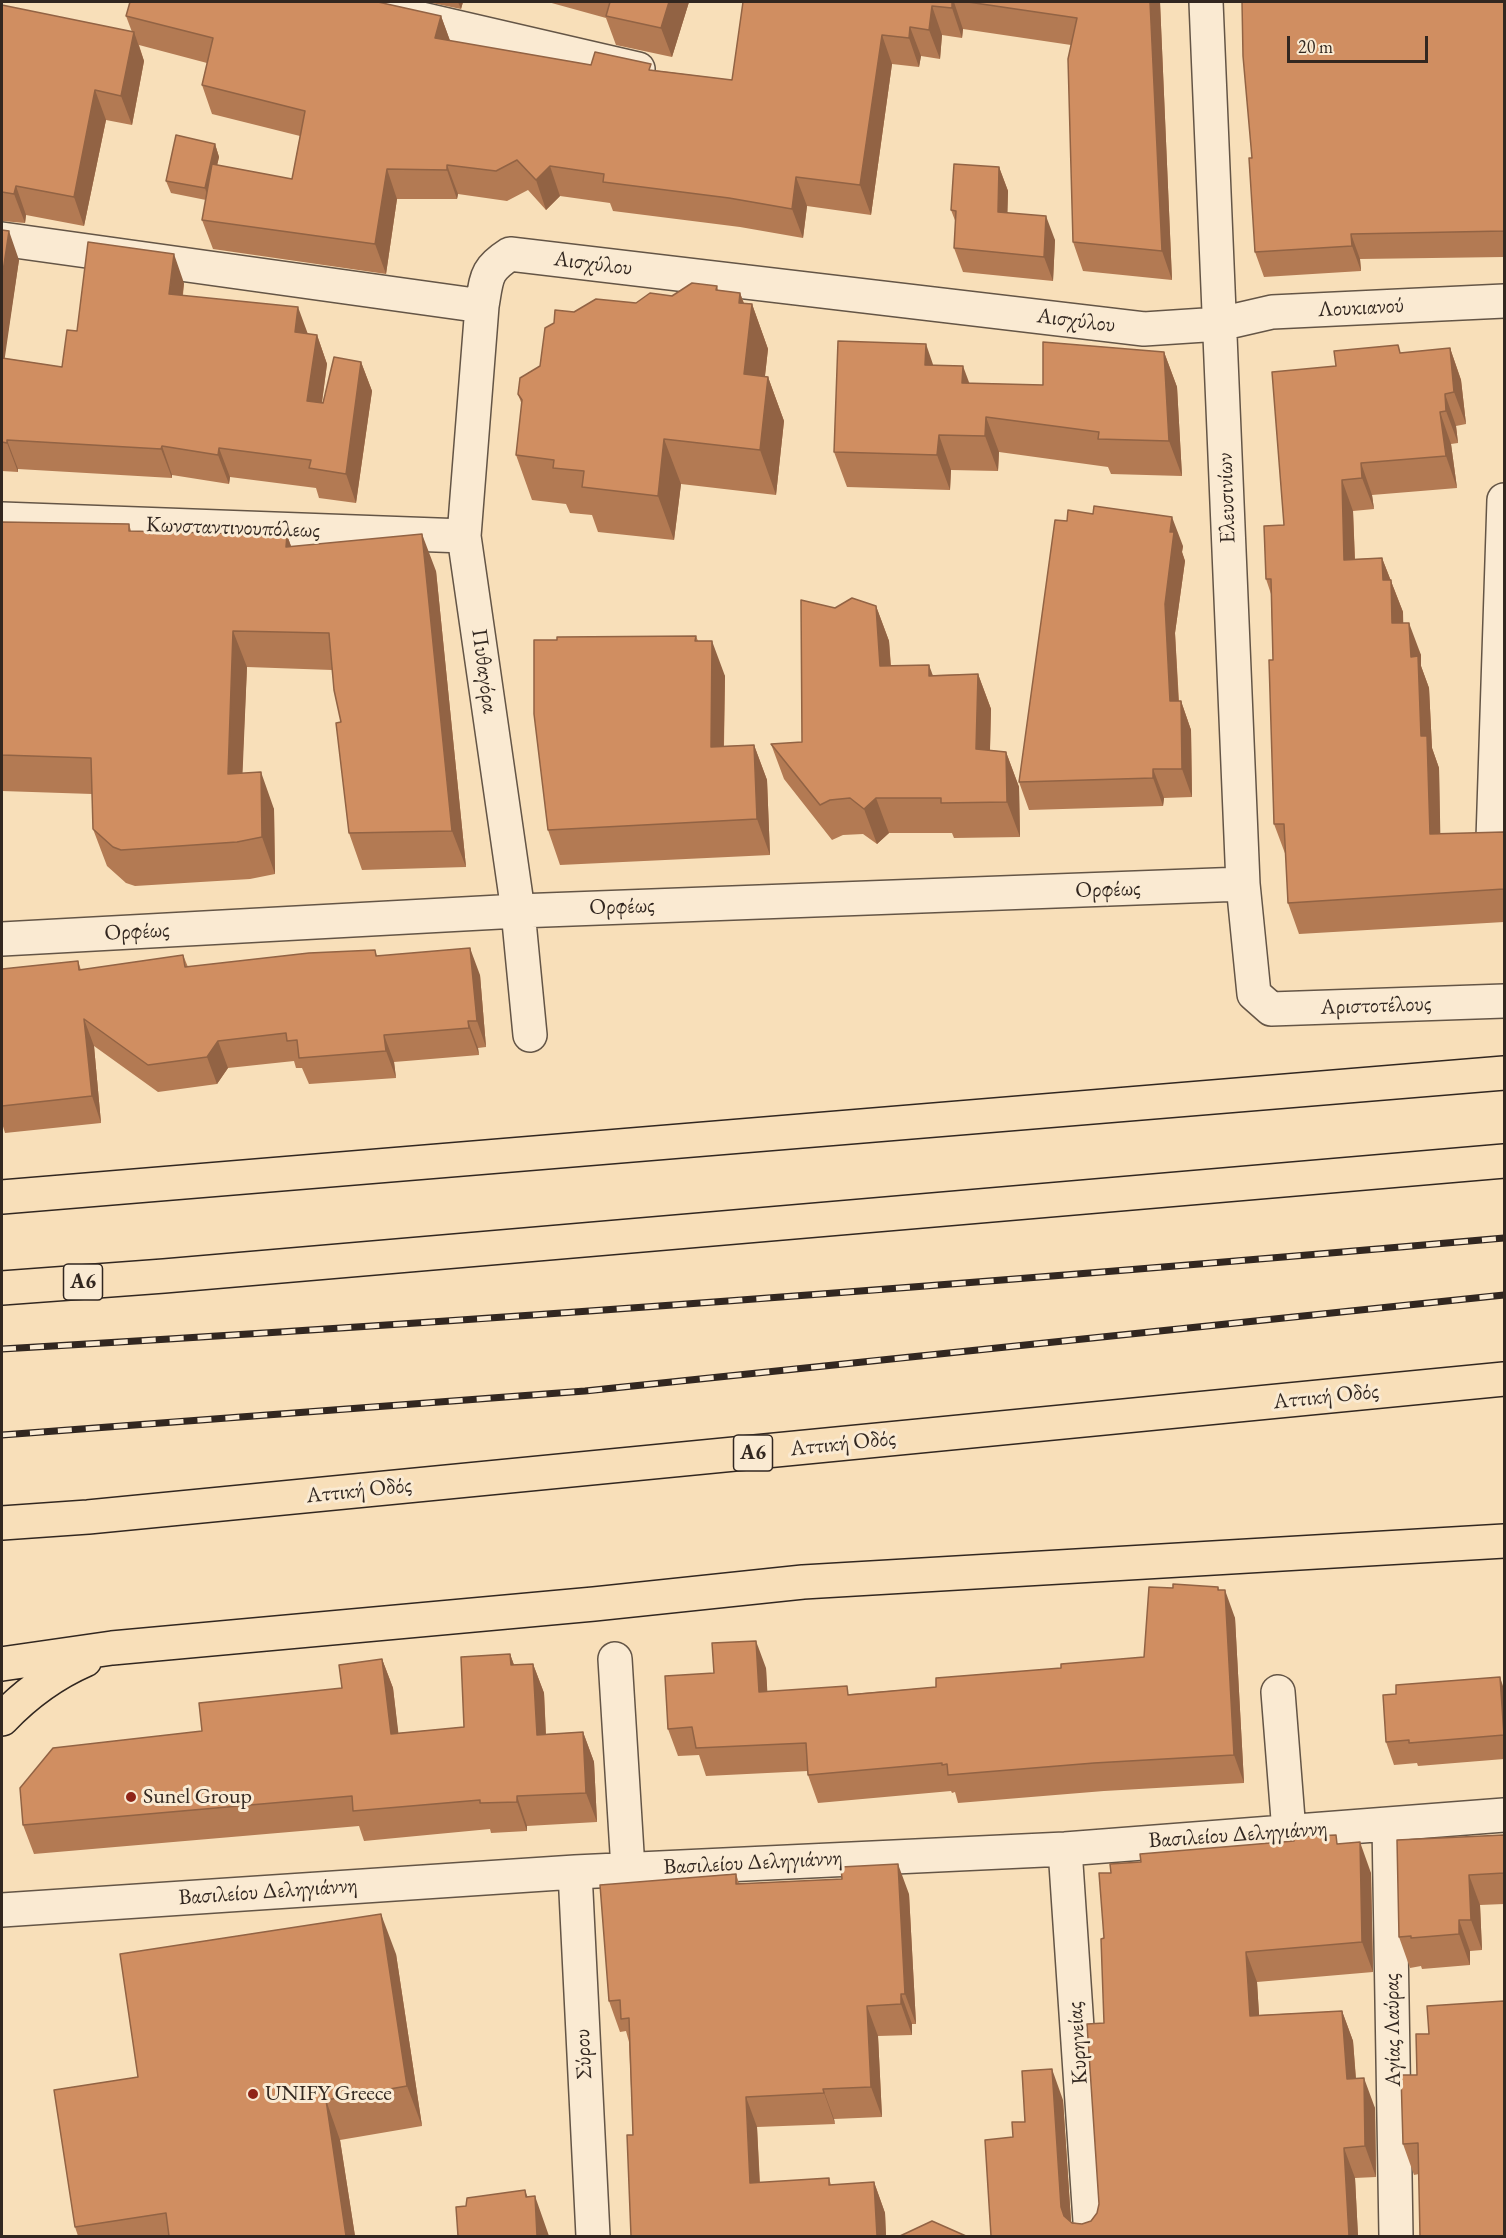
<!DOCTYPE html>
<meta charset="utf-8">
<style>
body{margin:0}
#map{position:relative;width:1506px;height:2238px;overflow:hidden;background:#f8dfb9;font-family:"EB Garamond",serif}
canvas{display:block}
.frame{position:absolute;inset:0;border:3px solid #322720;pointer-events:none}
.scale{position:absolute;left:1287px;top:36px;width:141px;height:27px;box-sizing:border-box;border:3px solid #322720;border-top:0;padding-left:8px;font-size:18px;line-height:21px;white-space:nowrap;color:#322720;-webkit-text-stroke:4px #faead2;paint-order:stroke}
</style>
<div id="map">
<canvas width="1506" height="2238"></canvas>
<div class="frame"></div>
<div class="scale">20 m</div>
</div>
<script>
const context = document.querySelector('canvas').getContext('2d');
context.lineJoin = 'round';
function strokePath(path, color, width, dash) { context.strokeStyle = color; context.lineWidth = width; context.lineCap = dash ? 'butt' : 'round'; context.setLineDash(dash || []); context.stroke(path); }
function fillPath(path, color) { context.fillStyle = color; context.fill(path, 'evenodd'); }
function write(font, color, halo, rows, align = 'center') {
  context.font = font + ' "EB Garamond",serif'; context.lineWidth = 6; context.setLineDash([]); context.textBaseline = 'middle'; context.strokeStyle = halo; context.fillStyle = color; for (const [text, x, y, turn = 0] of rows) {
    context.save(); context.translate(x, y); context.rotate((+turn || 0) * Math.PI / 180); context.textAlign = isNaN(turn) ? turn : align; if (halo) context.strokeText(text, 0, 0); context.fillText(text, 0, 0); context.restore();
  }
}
const minor = new Path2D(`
 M348 2 638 69
 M1206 2 1243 884 1254 994 1271 1009 1504 1001
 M2 239 482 306
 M2 519 464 536
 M1493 839 1504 500
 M2 939 518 911 1243 884
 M530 1035 518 911 464 536 482 306C487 277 485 270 510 254L1144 329 1220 324 1272 312 1504 301
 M615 1659 628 1869
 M1278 1692 1289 1832
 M1389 1824 1396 2236
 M1065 1849 1091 2236
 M575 1872 593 2236
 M2 1910 575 1872 1065 1849 1504 1815`);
const highway = new Path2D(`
 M2 1197 1504 1073
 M2 1288 164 1276 1504 1161
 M2 1523 88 1517 1504 1379
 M2 1664 112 1648 594 1604 803 1582 1504 1541
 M2 1719C26 1694 53 1674 85 1660`);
const rail = new Path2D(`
 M2 1349C503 1320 1004 1282 1504 1238
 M2 1435 585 1391 1504 1295`);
const wall = new Path2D(`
 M427 2H463L461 9Z
 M548 2H689L672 57 616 45 606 18Z
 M743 2H1160L1172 280 1083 271 1073 242 1071 45 963 29 962 38 942 35 940 59 921 56 919 67 892 64 871 215 807 206 803 238 740 227 613 211 610 203 560 196 546 210 528 190 507 201 458 194 457 199H397L386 274 213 249 202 220 206 200 171 193 166 181 215 144 219 157 217 165 292 179 300 136 212 114 202 85 207 63 139 45 144 61 132 125 106 120 84 226 26 215 25 223 2 221V5L132 32 126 16H441L450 41 591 65 653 70 732 80Z
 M1504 2V257L1360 259 1361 271 1264 277 1255 252 1252 158Z
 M999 167 1008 191 1007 213 1055 240 1053 281 963 272 954 248 956 223 951 210Z
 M2 230 19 260 4 358 62 367 77 331 184 283 183 295 308 334 317 335 327 364 322 403H323L361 362 372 391 356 503 319 498 316 488 230 477 229 484 172 475V478L18 469V472L2 471Z
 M717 286 718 290 740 293 744 303 752 304 768 349 765 376 768 377 784 421 776 495 681 484 674 540 598 532 592 515 570 513 566 504 532 500 516 455 522 405 518 394 540 366 574 312 636 303Z
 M1450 348 1461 380 1466 424 1456 426 1458 443 1451 444 1457 488 1372 495 1374 509 1353 511 1355 559 1382 558 1403 612V623L1421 655V666L1429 688 1432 748 1439 768 1440 834 1504 832V922L1299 934 1288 903 1286 856 1274 824 1273 660 1271 594 1266 579 1336 366 1401 353Z
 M1164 352 1177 387 1182 476 1111 474 1108 467 999 452 998 471 951 470 950 490 847 487 834 452 933 365 970 383 1043 385Z
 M1067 521 1183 546 1182 552 1185 561 1175 633 1179 701H1181L1191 730 1192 797 1164 798 1163 806 1029 810 1019 782Z
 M2 522 129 524 131 531 287 535 291 546 436 571 466 867 362 870 349 833 341 722 332 670 247 667 242 773 274 809 275 874 250 879 135 886 126 883 107 866 93 829 92 794 2 791Z
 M876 606 889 641 891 666 933 675 978 674 991 709 990 750 1006 752 1019 787 1020 837 954 838 952 833H889L877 844 863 834 843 835 832 840 784 779 771 744 802 742 835 608Z
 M696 636 698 641 725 676 724 746 754 745 767 780 770 855 560 865 548 830Z
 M375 950 377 956 480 975 486 1047 478 1048 479 1055 394 1062 396 1078 309 1084 302 1068H296L294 1061 228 1068 217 1084 158 1092 94 1046 101 1123 5 1133 2 1123V969L78 961 81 970 183 955 188 967Z
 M1173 1588 1219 1590 1235 1618 1244 1783 1104 1791 958 1803 955 1792 952 1793 951 1791 818 1803 808 1775V1771L706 1776 699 1755 678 1756 668 1729 714 1673 766 1668 767 1691 850 1694 936 1687 1061 1668 1144 1657Z
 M510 1654 514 1665 533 1664 544 1693 546 1734 583 1732 594 1762 597 1822 527 1826V1831L491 1833 490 1829 364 1841 359 1826 34 1854 23 1825 202 1731 342 1688 382 1659 393 1688 398 1733 464 1727Z
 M1504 1689V1759L1418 1766 1417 1763 1394 1765 1386 1742Z
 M1504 1835V1904L1480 1905 1482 1950 1470 1951V1965L1422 1969 1421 1966 1410 1968 1399 1937Z
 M1340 1844 1371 1873 1373 1972 1257 1982 1259 2015 1342 2011 1353 2041 1356 2078 1375 2108 1376 2177 1355 2178 1358 2236H991L1013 2137 1025 2122 1063 2100 1071 2222 1082 2224 1091 2221 1097 2213 1099 2204 1104 2023V1938L1111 1873Z
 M736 1874 739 1883 909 1894 916 2024H912V2035L878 2036 882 2117 834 2119 835 2124 757 2127 760 2183 829 2178 831 2185 874 2182 885 2213 886 2236 633 2135 629 2042 626 2031 620 2032 609 2001Z
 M396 1954 422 2126 340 2140 355 2236H78L75 2227 138 2077Z
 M1429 2034 1419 2174 1414 2175 1403 2144 1417 2075Z`);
const shadedWall = new Path2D(`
 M458 2H463L461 9Z
 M669 2H689L672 57 661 28Z
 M952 2H954L963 29 962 38 952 8Z
 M1150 2H1160L1172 280 1162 251Z
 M932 6 942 35 940 59 929 30Z
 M441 16 452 46 435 38Z
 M910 27 921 56 919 67 909 38Z
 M134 32 144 61 132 125 121 96Z
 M882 35 892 64 871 215 860 185Z
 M95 90 106 120 84 226 74 197Z
 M215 144 219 157 209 201 205 188Z
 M447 165 458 194 457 199 447 170Z
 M550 166 560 196 546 210 536 180Z
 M999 167 1008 191 1007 237 998 212Z
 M387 169 397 199 386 274 375 244Z
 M796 177 807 206 803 238 792 209Z
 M16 186 26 215 25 223 14 194Z
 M1046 216 1055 240 1053 281 1044 257Z
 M9 231 19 260 2 377V278Z
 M1351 234 1360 259 1361 271 1352 246Z
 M174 254 184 283 179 323 169 294Z
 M740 293 750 321 752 304 768 349 760 419 744 374 739 303Z
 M298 307 309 337 295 332Z
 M317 335 327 364 318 430 307 401Z
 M926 344 938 379 925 365Z
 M1450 348 1461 380 1466 424 1454 392Z
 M1164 352 1177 387 1182 476 1169 441Z
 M361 362 372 391 356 503 346 474Z
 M963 366 976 401 962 383Z
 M768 377 784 421 776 495 760 450Z
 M1445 394 1456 426 1458 443 1446 411Z
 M1440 412 1451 444 1457 488 1446 456Z
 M986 417 999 452 998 471 985 436Z
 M939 435 951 470 950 490 937 455Z
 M664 439 681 484 674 540 658 496Z
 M7 440 18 469V472L7 443Z
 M162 446 172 475V478L161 449Z
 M219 448 230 477 229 484 218 455Z
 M1361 463 1372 495 1374 509 1362 478Z
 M1342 480 1353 511 1356 592 1344 560Z
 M1172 517 1183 546 1182 552 1185 561 1175 633 1180 730 1170 701 1165 604 1170 532Z
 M422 534 436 571 466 867 452 831Z
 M287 535 300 572 286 547Z
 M1382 558 1403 612 1404 655 1392 623 1383 580Z
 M876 606 889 641 893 701 880 666Z
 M1409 623 1421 655V666L1429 688 1432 748 1439 768 1441 866 1430 834 1421 736 1411 657Z
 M233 631 247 667 241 810 228 774Z
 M712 641 725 676 723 782 711 747Z
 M929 665 942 700 929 676Z
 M978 674 991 709 989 784 976 749Z
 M1181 701 1191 730 1192 797 1182 769Z
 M754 745 767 780 770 855 757 819Z
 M1006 752 1019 787 1020 837 1007 802Z
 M1153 769 1164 798 1163 806 1153 778Z
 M261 772 274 809 275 874 262 837Z
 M876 798 889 833 877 844 864 809Z
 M470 948 480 975 486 1047 477 1021Z
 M84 1019 94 1046 101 1123 92 1096Z
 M468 1021 478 1048 479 1055 469 1028Z
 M384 1035 394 1062 396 1078 386 1051Z
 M218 1041 228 1068 217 1084 207 1057Z
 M1218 1587 1226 1610 1225 1590 1235 1618 1244 1783 1234 1755Z
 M756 1641 766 1668 769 1720 759 1692Z
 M510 1654 521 1684 511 1665Z
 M382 1659 393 1688 402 1763 391 1734Z
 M533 1664 544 1693 547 1764 537 1735Z
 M1500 1677 1504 1689V1736V1735Z
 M583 1732 594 1762 597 1822 586 1793Z
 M517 1796 527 1826V1831L517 1802Z
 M1360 1842 1371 1873 1373 1972 1362 1942Z
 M898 1864 909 1894 916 2024 905 1994Z
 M1469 1875 1480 1905 1482 1950 1471 1920Z
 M381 1914 396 1954 422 2126 407 2086Z
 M1459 1920 1470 1951V1965L1459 1934Z
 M1246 1952 1257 1982 1261 2046 1250 2016Z
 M901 1994 912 2024V2035L901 2004Z
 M867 2006 878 2036 882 2117 871 2087Z
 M1342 2011 1353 2041 1358 2109 1347 2079Z
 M1052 2069 1063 2100 1072 2236 1061 2207Z
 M1364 2078 1375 2108 1376 2177 1365 2146Z
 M823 2089 834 2119 835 2124 824 2093Z
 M746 2097 757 2127 761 2214 750 2183Z
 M326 2100 340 2140 355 2236H346Z
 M1344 2148 1355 2178 1358 2236H1349Z
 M874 2182 885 2213 886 2236H877Z
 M525 2190 536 2221 535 2196 549 2236H537L526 2197Z`);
const building = new Path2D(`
 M130 2H378L441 16 435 38 591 65 595 52 651 64 649 70 732 80 743 2H952V8L932 6 929 30 910 27 909 38 882 35 860 185 796 177 792 209 729 198 603 182 604 174 550 166 536 180 517 160 496 171 447 165V170L387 169 375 244 202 220 212 164 292 179 305 111 202 85 213 38 126 16Z
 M610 2H669L661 28 606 16Z
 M968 2H1150L1162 251 1073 242 1068 59 1077 18Z
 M1242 2H1504V231L1351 234 1352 246 1255 252 1249 158H1252L1243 56Z
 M2 5 134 32 121 96 95 90 74 197 16 186 14 194 2 192Z
 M176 135 215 144 205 188 166 181Z
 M954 164 999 167 998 212 1046 216 1044 257 954 248 956 211 951 210Z
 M2 230 9 231 2 278Z
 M88 242 174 254 169 294 298 307 295 332 317 335 307 401 323 403 334 357 361 362 346 474 309 468 311 460 219 448 218 455 162 446 161 449 7 440V443L2 442V358L62 367 67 330 77 331Z
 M692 283 717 286 716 290 740 293 739 303 752 304 744 374 768 377 760 450 664 439 658 496 582 487 584 471 553 468 554 460 516 455 522 400 518 394 520 378 540 366 545 328 554 323 555 310 574 312 596 299 636 303 650 293 672 296Z
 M838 341 926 344 925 365 963 366 962 383 1043 385V342L1164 352 1169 441 1098 439 1099 432 986 417 985 436 939 435 937 455 834 452Z
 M1398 345 1400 353 1450 348 1454 392 1445 394 1446 411 1440 412 1446 456 1361 463 1362 478 1342 480 1344 560 1382 558 1383 580H1391L1392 623H1409L1411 657 1418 656 1421 736H1427L1430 834 1504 832V889L1288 903 1284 824H1274L1269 660H1273L1271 579H1266L1264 526 1284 525 1272 372 1336 366 1334 351Z
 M1094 506 1172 517 1170 532H1174L1165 604 1170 701H1181L1182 769H1153V778L1019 782 1055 520 1067 521 1068 510 1093 514Z
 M2 522 129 524V531L287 535 286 547 422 534 452 831 349 833 336 723 341 722 334 690 329 633 233 631 228 774 261 772 262 837 237 842 121 850 113 847 93 829 91 758 2 755Z
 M852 598 876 606 880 666 929 665V676L978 674 976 749 1006 752 1007 802 941 803V798H876L864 809 850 798 830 800 820 805 771 744 802 742 801 600 835 608Z
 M696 636 695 641H712L711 747 754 745 757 819 548 830 534 714V640H557V637Z
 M470 948 477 1021H468L469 1028 384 1035 386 1051 299 1058 297 1040 287 1041 286 1033 218 1041 207 1057 148 1065 84 1019 92 1096 2 1106V969L78 961 79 970 183 955 185 967 309 953 375 950 376 956Z
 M1173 1584 1218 1587V1590H1225L1234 1755 1094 1763 948 1775 947 1764 942 1765V1763L808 1775 806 1743 696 1748 692 1727 668 1729 665 1676 714 1673 712 1643 756 1641 759 1692 847 1686 848 1695 936 1687V1678L1061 1668V1664L1144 1657 1149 1587 1173 1588Z
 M510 1654 511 1665 533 1664 537 1735 583 1732 586 1793 517 1796V1802L480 1803V1800L353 1811 352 1796 23 1825 20 1788 53 1748 202 1731 199 1703 342 1688 339 1665 382 1659 391 1734 464 1727 461 1657Z
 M1500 1677 1504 1735 1409 1743V1740L1386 1742 1383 1695 1396 1694V1685Z
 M1336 1835 1337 1844 1360 1842 1362 1942 1246 1952 1250 2016 1342 2011 1347 2079 1364 2078 1365 2146 1344 2148 1349 2236H991L985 2140 1013 2137 1012 2122H1025L1022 2071 1052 2069 1061 2207 1064 2216 1072 2223 1082 2224 1091 2221 1097 2213 1099 2204 1087 2024 1104 2023 1101 1939 1104 1938 1099 1873H1111L1110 1864 1141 1862 1140 1854 1294 1841 1293 1837Z
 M1504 1835V1873L1469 1875 1471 1920H1459V1934L1411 1938V1936L1399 1937 1397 1840Z
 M898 1864 905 1994H901V2004L867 2006 871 2087 823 2089 824 2093 746 2097 750 2183 829 2178V2185L874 2182 877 2236H631L627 2135H633L629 2018 621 2019 620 2000 609 2001 600 1885 736 1874V1884L842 1879 841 1867Z
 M381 1914 407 2086 326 2100 346 2236H169L166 2213 75 2227 54 2090 138 2077 120 1954Z
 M1504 2001V2236H1420L1418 2143 1403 2144 1401 2075H1417L1416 2034H1429L1427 2006Z
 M525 2190 526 2197 535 2196 537 2236H458L456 2207 466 2206 467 2198Z
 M932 2221 966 2236H900Z`);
const markers = [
 [131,1797,6,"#8f2418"],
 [253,2094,6,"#8f2418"]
];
const shields = [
 [83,1282,39],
 [753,1453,39]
];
const shieldNames = [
 ["Α6",83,1282],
 ["Α6",753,1453]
];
const streetNames = [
 ["Αισχύλου",593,264,7],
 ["Λουκιανού",1361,308,-3],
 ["Αισχύλου",1076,321,7],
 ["Ελευσινίων",1227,498,-92],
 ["Κωνσταντινουπόλεως",233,528,2],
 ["Πυθαγόρα",484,671,82],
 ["Ορφέως",1108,890,-2],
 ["Ορφέως",622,907,-2],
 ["Ορφέως",137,932,-3],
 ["Αριστοτέλους",1376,1006,-2],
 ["Αττική Οδός",1326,1397,-6],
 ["Αττική Οδός",843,1444,-6],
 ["Αττική Οδός",359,1491,-6],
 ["Βασιλείου Δεληγιάννη",1238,1835,-4],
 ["Βασιλείου Δεληγιάννη",753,1863,-3],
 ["Βασιλείου Δεληγιάννη",268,1892,-4],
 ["Αγίας Λαύρας",1393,2030,-91],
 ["Κυρηνείας",1078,2043,-94],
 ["Σύρου",584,2054,-93]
];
const poiNames = [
 ["Sunel Group",143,1797],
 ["UNIFY Greece",265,2094]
];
strokePath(minor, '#645546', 36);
strokePath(highway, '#322720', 36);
strokePath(minor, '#faead2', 33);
strokePath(highway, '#f8dfb9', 33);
strokePath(rail, '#322720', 7);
strokePath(rail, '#faead2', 4.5, [14]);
fillPath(wall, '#b37a53');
fillPath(shadedWall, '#926344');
fillPath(building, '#d08e61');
strokePath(building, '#926344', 1.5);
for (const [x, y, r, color] of markers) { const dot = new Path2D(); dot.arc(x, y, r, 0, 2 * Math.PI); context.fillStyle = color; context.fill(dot); strokePath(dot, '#faead2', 2); }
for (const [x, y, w] of shields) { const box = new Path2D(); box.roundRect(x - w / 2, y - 18, w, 36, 4.5); context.fillStyle = '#faead2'; context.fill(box); strokePath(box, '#322720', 1.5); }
write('bold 21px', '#322720', null, shieldNames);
write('22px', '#322720', '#faead2', streetNames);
write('22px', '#322720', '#faead2', poiNames, 'left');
</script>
